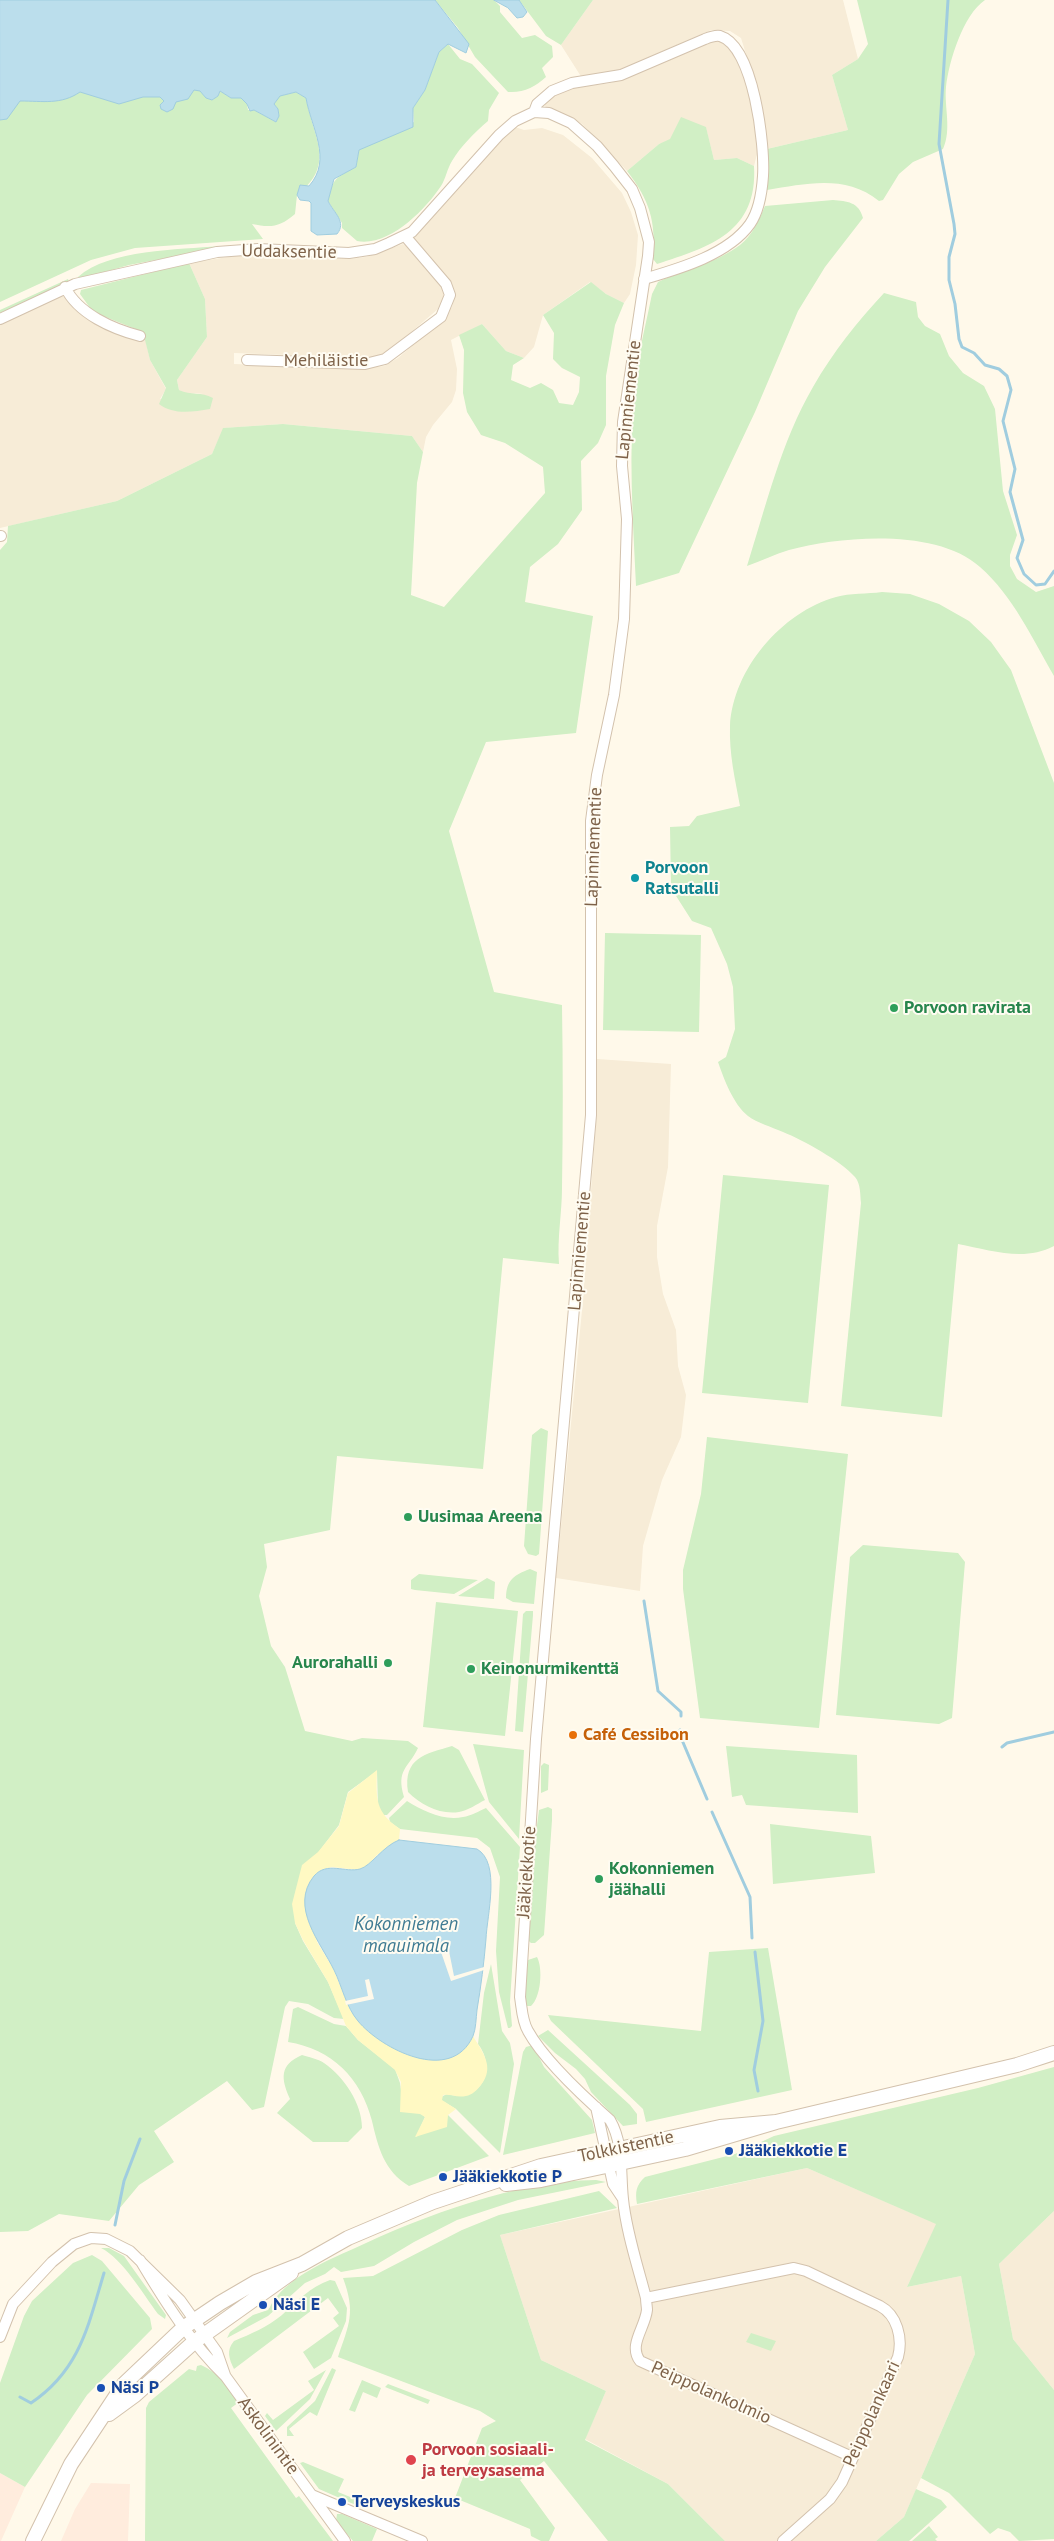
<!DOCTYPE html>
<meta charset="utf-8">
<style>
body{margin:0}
canvas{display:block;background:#fff9ea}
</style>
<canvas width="1054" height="2541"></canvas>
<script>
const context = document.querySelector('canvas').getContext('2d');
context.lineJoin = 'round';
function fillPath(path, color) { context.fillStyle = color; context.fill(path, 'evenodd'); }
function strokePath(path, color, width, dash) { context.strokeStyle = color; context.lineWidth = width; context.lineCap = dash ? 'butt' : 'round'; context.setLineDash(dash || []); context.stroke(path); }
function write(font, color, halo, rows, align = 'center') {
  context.font = font + ' "PT Sans",sans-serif'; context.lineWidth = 4; context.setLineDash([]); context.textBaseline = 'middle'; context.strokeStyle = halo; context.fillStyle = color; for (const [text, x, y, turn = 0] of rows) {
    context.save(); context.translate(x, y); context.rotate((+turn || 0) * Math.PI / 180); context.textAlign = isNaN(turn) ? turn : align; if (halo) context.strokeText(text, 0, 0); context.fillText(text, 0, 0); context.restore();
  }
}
const residential = new Path2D(`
 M593 0H843L858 59 832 75 848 130 767 149 747 57 741 38 730 31 711 30 611 74 582 78 561 45Z
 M715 40 725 43 732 49 747 84 754 111 758 150 754 166 737 158 714 160 706 128 659 144 627 171 582 124 556 110 547 108 544 105 549 96 566 89 611 83Z
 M515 127 524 130 542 128 563 135 592 158 622 193 631 212 638 235 636 265 630 294 624 303 606 294 590 282 543 315 534 347 524 358 506 351 482 324 451 340 457 369 456 390 452 402 433 425 426 437 423 452 412 436 283 424 224 428 212 454 117 501 0 528V325L59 296 65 297 75 304 81 314 107 328 130 337 145 338 150 360 166 389 160 399 203 393 187 394 179 390 177 380 207 337 205 299 189 263 248 254 350 259 366 257 403 244 410 249 442 287 444 298 438 309 388 352 378 357 367 358 234 353V364L360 369 384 366 398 358 439 323 452 307 454 299 452 289 414 239 416 235 489 152Z
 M597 1059 671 1064 668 1167 657 1226V1257L663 1294 676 1330 678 1366 686 1395 681 1437 662 1480 643 1546 640 1591 556 1578 583 1300 597 1109Z
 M807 2168 937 2224 907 2287 961 2276 975 2354 904 2517 876 2541H725L668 2484 585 2439 606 2391 541 2360 500 2235Z
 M1054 2211V2390L1013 2339 999 2264Z`);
const commercial = new Path2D(`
 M0 2473 25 2487 1 2541H0Z
 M91 2483 130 2484 128 2541H61L75 2509Z`);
const green = new Path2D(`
 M435 0H494L500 6V12L522 38 535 35 552 46 553 57 542 68 546 77C535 87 524 93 508 92L475 57 458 28Z
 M519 0H593L561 45 546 36Z
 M857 0H985C963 15 949 61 946 87 944 107 952 129 943 149L913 162 899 174 883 200 879 201C845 174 806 184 767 190V149L848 130 832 75 858 59 868 44Z
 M448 44 460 59 472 64 499 93 489 110 488 121C474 133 461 146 452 161 447 169 446 178 441 186 425 210 389 247 357 241L342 228V223L328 201C333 178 335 178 356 167L359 150 414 122 413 108 425 90 439 52Z
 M44 89 190 90H200L206 98 212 100 218 96 220 91 231 98H241L247 104 248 110H254L276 122 279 116 278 109 274 104 279 96 296 92 306 98C313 138 337 164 297 195L295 214C280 227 271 228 252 224L263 239 135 248 91 260 0 302V109Z
 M681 117 706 127 714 160 737 158 754 166C758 232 710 247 657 264L653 259C656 221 650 201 627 171L659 144 670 139Z
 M833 200C847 201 859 202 863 218L825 267 798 311 755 412 679 573 636 586C633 519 628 451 635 384 638 354 646 324 652 294L658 282C684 270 716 263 740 245 752 236 759 220 765 206Z
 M219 246 220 248 129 265 80 279 78 277C109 249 179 250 219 246Z
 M189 263 205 299 207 337 177 380 179 390C191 396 201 391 213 398L210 409C192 412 173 415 159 404L166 388 150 360 143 332 93 312 80 294 81 290Z
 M68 279 69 282 0 313V310Z
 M591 282 606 294 624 303 615 325 606 376V425L598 443 581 461 582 510 558 544 530 567 525 602 593 616 576 733 486 742 449 831 494 992 562 1005C563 1066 563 1127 562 1188 562 1213 557 1238 559 1264L503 1258 483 1469 337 1456 330 1530 264 1544 267 1567 259 1596 271 1646 285 1667 305 1731 352 1741 362 1738 408 1741 418 1748C408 1769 396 1769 404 1797L387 1815H383L378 1807 377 1771 348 1792 339 1825 318 1853 295 1923 303 1941 328 1982 344 2019 334 2018 308 2004 289 2001 285 2007 264 2107 252 2110 227 2081 154 2131 174 2162 139 2185 109 2221 59 2214 28 2231 0 2232V550L7 542 8 526 117 501 212 454 223 428 283 424 412 436 423 452 417 483 411 595 444 607 545 493 543 467 505 443 481 435 467 412 463 393 464 350 459 335 482 324 506 351 524 358 513 365 511 380 530 388 541 383 553 390 559 403 573 405 579 392 580 377 562 368 553 359 554 333 543 315Z
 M884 293 916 302 918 317 925 326 940 334 949 356 963 373 984 386 995 409 1003 491 1017 535 1010 555V566L1017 579 1036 592 1054 586V676C1032 638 1013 596 980 567 937 528 841 536 789 550 775 554 761 561 747 566 766 506 781 442 813 387 833 352 857 322 884 293Z
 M882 592 910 594 939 604 969 621 991 642 1011 670 1054 783V1246C1024 1262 990 1250 958 1244L942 1417 841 1406 861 1203C860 1195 861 1184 855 1177 841 1161 803 1140 783 1132 772 1127 757 1123 748 1116 733 1104 724 1079 718 1062L726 1057 735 1029 733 987 727 964 711 928 692 921 671 888 670 827 689 826 697 816 740 806C735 779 729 754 730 726 733 669 782 612 836 597 850 593 867 594 882 592Z
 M605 933 701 935 699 1032 603 1030Z
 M723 1175 829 1185 808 1403 702 1393Z
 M541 1428 548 1431 539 1554 536 1556 528 1554 524 1546 532 1435Z
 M707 1437 848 1454 819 1728 700 1718 683 1589V1570L701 1494Z
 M863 1545 958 1553 965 1562 952 1718 939 1724 836 1715 850 1557Z
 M530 1569 537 1572 534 1604 513 1602 506 1598C506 1580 514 1575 530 1569Z
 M419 1574 478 1580 454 1594 415 1590 411 1589V1580Z
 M487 1578 495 1582 494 1599 458 1596Z
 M436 1602 518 1611 505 1736 423 1727Z
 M526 1611H533V1615L523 1732 515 1731 523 1614Z
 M473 1744 524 1750 519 1839 489 1802Z
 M452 1746 459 1750 485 1800C477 1804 467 1811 459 1812 440 1815 421 1805 408 1792 403 1758 425 1754 452 1746Z
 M726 1746 857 1755 858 1813 746 1805 742 1795 732 1797Z
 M544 1763 549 1765 548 1790 541 1793V1766Z
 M407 1801C423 1811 443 1821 463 1817 471 1816 479 1811 486 1808L520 1847 510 2002 512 2026 510 2028H508L499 1992 496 1951 500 1877 490 1848 477 1838 400 1829 390 1822 389 1818Z
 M548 1807 552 1809V1820L544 1935 535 1943H531L528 1940C529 1897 533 1853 539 1810Z
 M770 1824 871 1836 875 1873 773 1884Z
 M768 1948 792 2090 646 2122 643 2109 551 2021 548 2015 701 2031 709 1952Z
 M537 1957C543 1968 541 1997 531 2006H526L525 1965 528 1960Z
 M491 1964 502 2031 510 2043 514 2064 500 2153 456 2109 441 2100V2097L447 2094C480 2104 498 2070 478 2044L484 1993Z
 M298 2007 334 2024 346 2026 358 2040 395 2069 400 2083 402 2097 425 2117 416 2137 448 2115 489 2156 409 2186C384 2171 378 2147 372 2121 361 2078 332 2049 288 2042L293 2009Z
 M548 2030 630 2105 637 2114V2124L623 2126 591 2092 585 2079 576 2069 555 2053 538 2036Z
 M533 2045 544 2067 592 2120 595 2133 503 2155 523 2052 526 2047Z
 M302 2055C308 2057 318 2059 324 2063 344 2077 362 2103 362 2128L348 2142H313L277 2113 290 2099C281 2079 279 2065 302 2055Z
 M1054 2067V2211L999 2264 1013 2339 1054 2390V2539L1019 2541 1010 2532 998 2528 990 2534 949 2493 921 2478 975 2354 961 2276 907 2287 936 2224 807 2168 637 2204C635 2192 636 2185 645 2177L735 2154 774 2136 978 2088Z
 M596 2180 606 2182 518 2200 457 2220 414 2242 374 2266 341 2272 334 2267 325 2274 305 2283 268 2316 227 2338 230 2332 253 2315 268 2310C271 2307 271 2303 274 2300 293 2275 326 2261 353 2249 425 2215 516 2181 596 2180Z
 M599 2191 617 2208 500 2235 541 2360 606 2391 585 2440 668 2484 725 2541H608L544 2461 520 2480 555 2528 549 2541H541L531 2536 530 2529 455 2498 482 2428 496 2421 480 2411 338 2357C349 2324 356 2313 343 2278L373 2276 462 2230 499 2215Z
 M101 2248H109L124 2256 166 2315 165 2319 158 2314C143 2294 123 2259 101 2248Z
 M92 2255 102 2261 150 2318 152 2329 87 2395 25 2487 0 2473V2383L24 2316 32 2301 73 2263Z
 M330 2280 335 2281 347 2308 346 2321 331 2358 314 2369 303 2352 339 2326 333 2318 339 2313 328 2298 234 2369C229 2359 226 2350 234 2341 251 2334 267 2327 282 2315 297 2301 310 2287 330 2280Z
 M751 2333 776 2341 771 2351 746 2342Z
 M201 2365C219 2373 228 2386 239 2402L231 2408 296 2498 299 2496 333 2541H145L146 2408 149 2402 189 2369 196 2371 197 2366Z
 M332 2368 336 2370 317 2416 310 2412 289 2429 294 2436H287V2427L315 2401Z
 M326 2370 310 2399 276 2431 265 2416 267 2413 273 2420 314 2390 308 2381Z
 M362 2380 381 2388 377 2398 363 2392 355 2412 349 2410Z
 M388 2384 430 2400 428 2404 385 2387Z
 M303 2462 344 2479 338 2492 360 2501 358 2506 319 2489 300 2463Z
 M916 2489 941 2500 947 2507 909 2541H876L904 2517Z
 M337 2514H342L377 2529 372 2541H353L336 2521Z
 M929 2526 938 2537 935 2539 937 2541H912Z`);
const sand = new Path2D(`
 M377 1770C376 1799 375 1812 400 1829L399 1840 377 1855 366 1867 358 1870 332 1867 321 1870 314 1876 309 1886 317 1942 333 1968 351 2012 465 2046 473 2036C483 2053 495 2067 481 2085 477 2090 472 2095 466 2096 457 2098 451 2094 443 2095L442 2100 456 2109 448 2115 447 2127 415 2137 425 2117 420 2114 400 2112 401 2082 395 2070 358 2040 346 2026 328 1982 303 1940 295 1923 292 1904 302 1865 318 1852 339 1826 348 1793Z`);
const water = new Path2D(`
 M0 0H435L469 44 466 53 448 44 439 52 425 90 413 108V127L359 150 356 167 334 179 328 201C334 213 347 222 337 234L317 235 311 231V203L309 201 300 200 297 195 300 185 309 186C333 159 311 128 306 98L296 92 280 96 274 104 278 109 279 116 276 122 254 110 250 111 247 104 241 98H231L220 91 218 96 212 100 206 98 200 91 194 90 188 99 176 102 173 109 167 112 161 109 160 105 164 101 160 97H143L119 104 80 92C61 105 43 101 20 101L7 119 0 120Z
 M494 0H519L527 12 523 17 517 18 508 8Z
 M399 1840 477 1849C501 1863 487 1915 486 1939 484 1963 481 1986 477 2010 476 2018 476 2029 473 2036 451 2085 381 2049 358 2021 346 2007 342 1986 334 1970 321 1943 289 1907 314 1876 327 1861 345 1873 360 1869 371 1866 383 1846 399 1840Z`);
const pier = new Path2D(`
 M448 1946 454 1976 484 1967V1970L451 1981 440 1949Z
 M369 1979 374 1999 346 2005 345 2001 368 1996 365 1980Z`);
const stream = new Path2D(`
 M948 0 939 144 954 224 955 234 949 257V280L955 304 959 339 962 347 974 353 985 365 999 369 1007 376 1011 390 1003 421 1015 469 1010 492 1023 540 1017 558 1024 574 1036 585 1045 584 1054 571
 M644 1601 658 1691 681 1712V1716
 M680 1730 682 1740 707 1799
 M1002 1747 1007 1743 1054 1732
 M712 1812 750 1897 752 1938
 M755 1952 763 2021 754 2070 758 2091
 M115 2225 124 2181 140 2139
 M20 2397 31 2403C80 2370 88 2326 104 2273`);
const minor = new Path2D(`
 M534 112 537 104 552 91 572 83 621 75 705 39C710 37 715 35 720 36 754 46 765 146 763 176 762 191 759 211 750 224 728 255 678 269 644 279
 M65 287C78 314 113 329 140 336
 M0 319 75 284 217 252 258 249 349 253 375 249 389 243 412 232 499 135 515 121 534 112 549 113 571 123 597 146 614 166 632 189 640 208 649 242 648 256 623 422 622 466 627 519 624 619 614 695 597 775 591 821V1115L536 1739 520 1997C522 2009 522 2021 528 2031 544 2060 585 2098 610 2120 624 2144 620 2173 623 2199 626 2231 638 2267 646 2298 646 2302 647 2307 647 2310 645 2328 628 2345 640 2361L852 2457
 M247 360 365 364 385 359 441 317 450 295 446 284 405 236
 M0 536H1
 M596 2107 613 2184 623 2199
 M140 2260C165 2302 191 2343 226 2377L345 2541
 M646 2298 794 2268 806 2271 880 2306C897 2315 903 2338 898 2357L842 2482 830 2499 783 2541
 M0 2337 13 2304 52 2262 74 2244 91 2238 106 2239 130 2251 180 2300 217 2352 225 2375
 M312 2495 422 2541`);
const tertiary = new Path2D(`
 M506 2184 541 2180 685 2149 776 2122 1017 2065 1054 2053
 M109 2414 135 2395 194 2342 291 2273
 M33 2541 71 2464 124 2384 183 2328 220 2303 256 2282 302 2264 348 2238 433 2202 541 2166 720 2127 776 2122`);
const markers = [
 [635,878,5,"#0f9aa8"],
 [894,1008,5,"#2e9e5b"],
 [408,1517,5,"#2e9e5b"],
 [388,1663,5,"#2e9e5b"],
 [471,1669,5,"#2e9e5b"],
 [573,1735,5,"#e8710a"],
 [599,1879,5,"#2e9e5b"],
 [729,2151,5,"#1a4fb4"],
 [443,2177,5,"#1a4fb4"],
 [263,2305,5,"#1a4fb4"],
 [101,2388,5,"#1a4fb4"],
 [411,2460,6,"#e0444e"],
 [342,2502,5,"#1a4fb4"]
];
const streetNames = [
 ["Uddaksentie",289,252,1],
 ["Mehiläistie",326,361],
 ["Lapinniementie",629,400,-84],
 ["Lapinniementie",594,847,-88],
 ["Lapinniementie",580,1251,-85],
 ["Jääkiekkotie",527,1872,-86],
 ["Tolkkistentie",626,2147,-12],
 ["Peippolankolmio",711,2393,24],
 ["Peippolankaari",872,2414,-66],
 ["Askolinintie",268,2436,54]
];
const cultureNames = [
 ["Porvoon",645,868],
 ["Ratsutalli",645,889]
];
const leisureNames = [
 ["Porvoon ravirata",904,1008],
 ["Uusimaa Areena",418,1517],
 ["Aurorahalli",378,1663,"right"],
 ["Keinonurmikenttä",481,1669],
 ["Kokonniemen",609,1869],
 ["jäähalli",609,1890]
];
const foodNames = [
 ["Café Cessibon",583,1735]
];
const transitNames = [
 ["Jääkiekkotie E",739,2151],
 ["Jääkiekkotie P",453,2177],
 ["Näsi E",273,2305],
 ["Näsi P",111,2388],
 ["Terveyskeskus",352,2502]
];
const healthNames = [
 ["Porvoon sosiaali-",422,2450],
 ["ja terveysasema",422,2471]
];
const waterNames = [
 ["Kokonniemen",406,1925],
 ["maauimala",406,1947]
];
fillPath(residential, '#f7ecd7');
fillPath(commercial, '#ffecdd');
fillPath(green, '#d1efc5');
fillPath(sand, '#fff9c3');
fillPath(water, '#bbdeec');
strokePath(water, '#a0cddf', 1);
fillPath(pier, '#fff9ea');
strokePath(stream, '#a0cddf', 3);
strokePath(minor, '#d3c2ad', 12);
strokePath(tertiary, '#d3c2ad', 16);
strokePath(minor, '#fff', 10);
strokePath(tertiary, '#fff', 14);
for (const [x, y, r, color] of markers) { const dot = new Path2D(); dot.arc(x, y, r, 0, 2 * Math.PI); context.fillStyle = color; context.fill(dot); strokePath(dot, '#fffcf2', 2); }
write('18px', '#7e6249', '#fffcf2', streetNames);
write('bold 18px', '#0d838f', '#fffcf2', cultureNames, 'left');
write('bold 18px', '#27864d', '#fffcf2', leisureNames, 'left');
write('bold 18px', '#c56008', '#fffcf2', foodNames, 'left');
write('bold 18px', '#164399', '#fffcf2', transitNames, 'left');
write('bold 18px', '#be3a42', '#fffcf2', healthNames, 'left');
write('italic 19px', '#3f7b93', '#fffcf2', waterNames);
</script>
